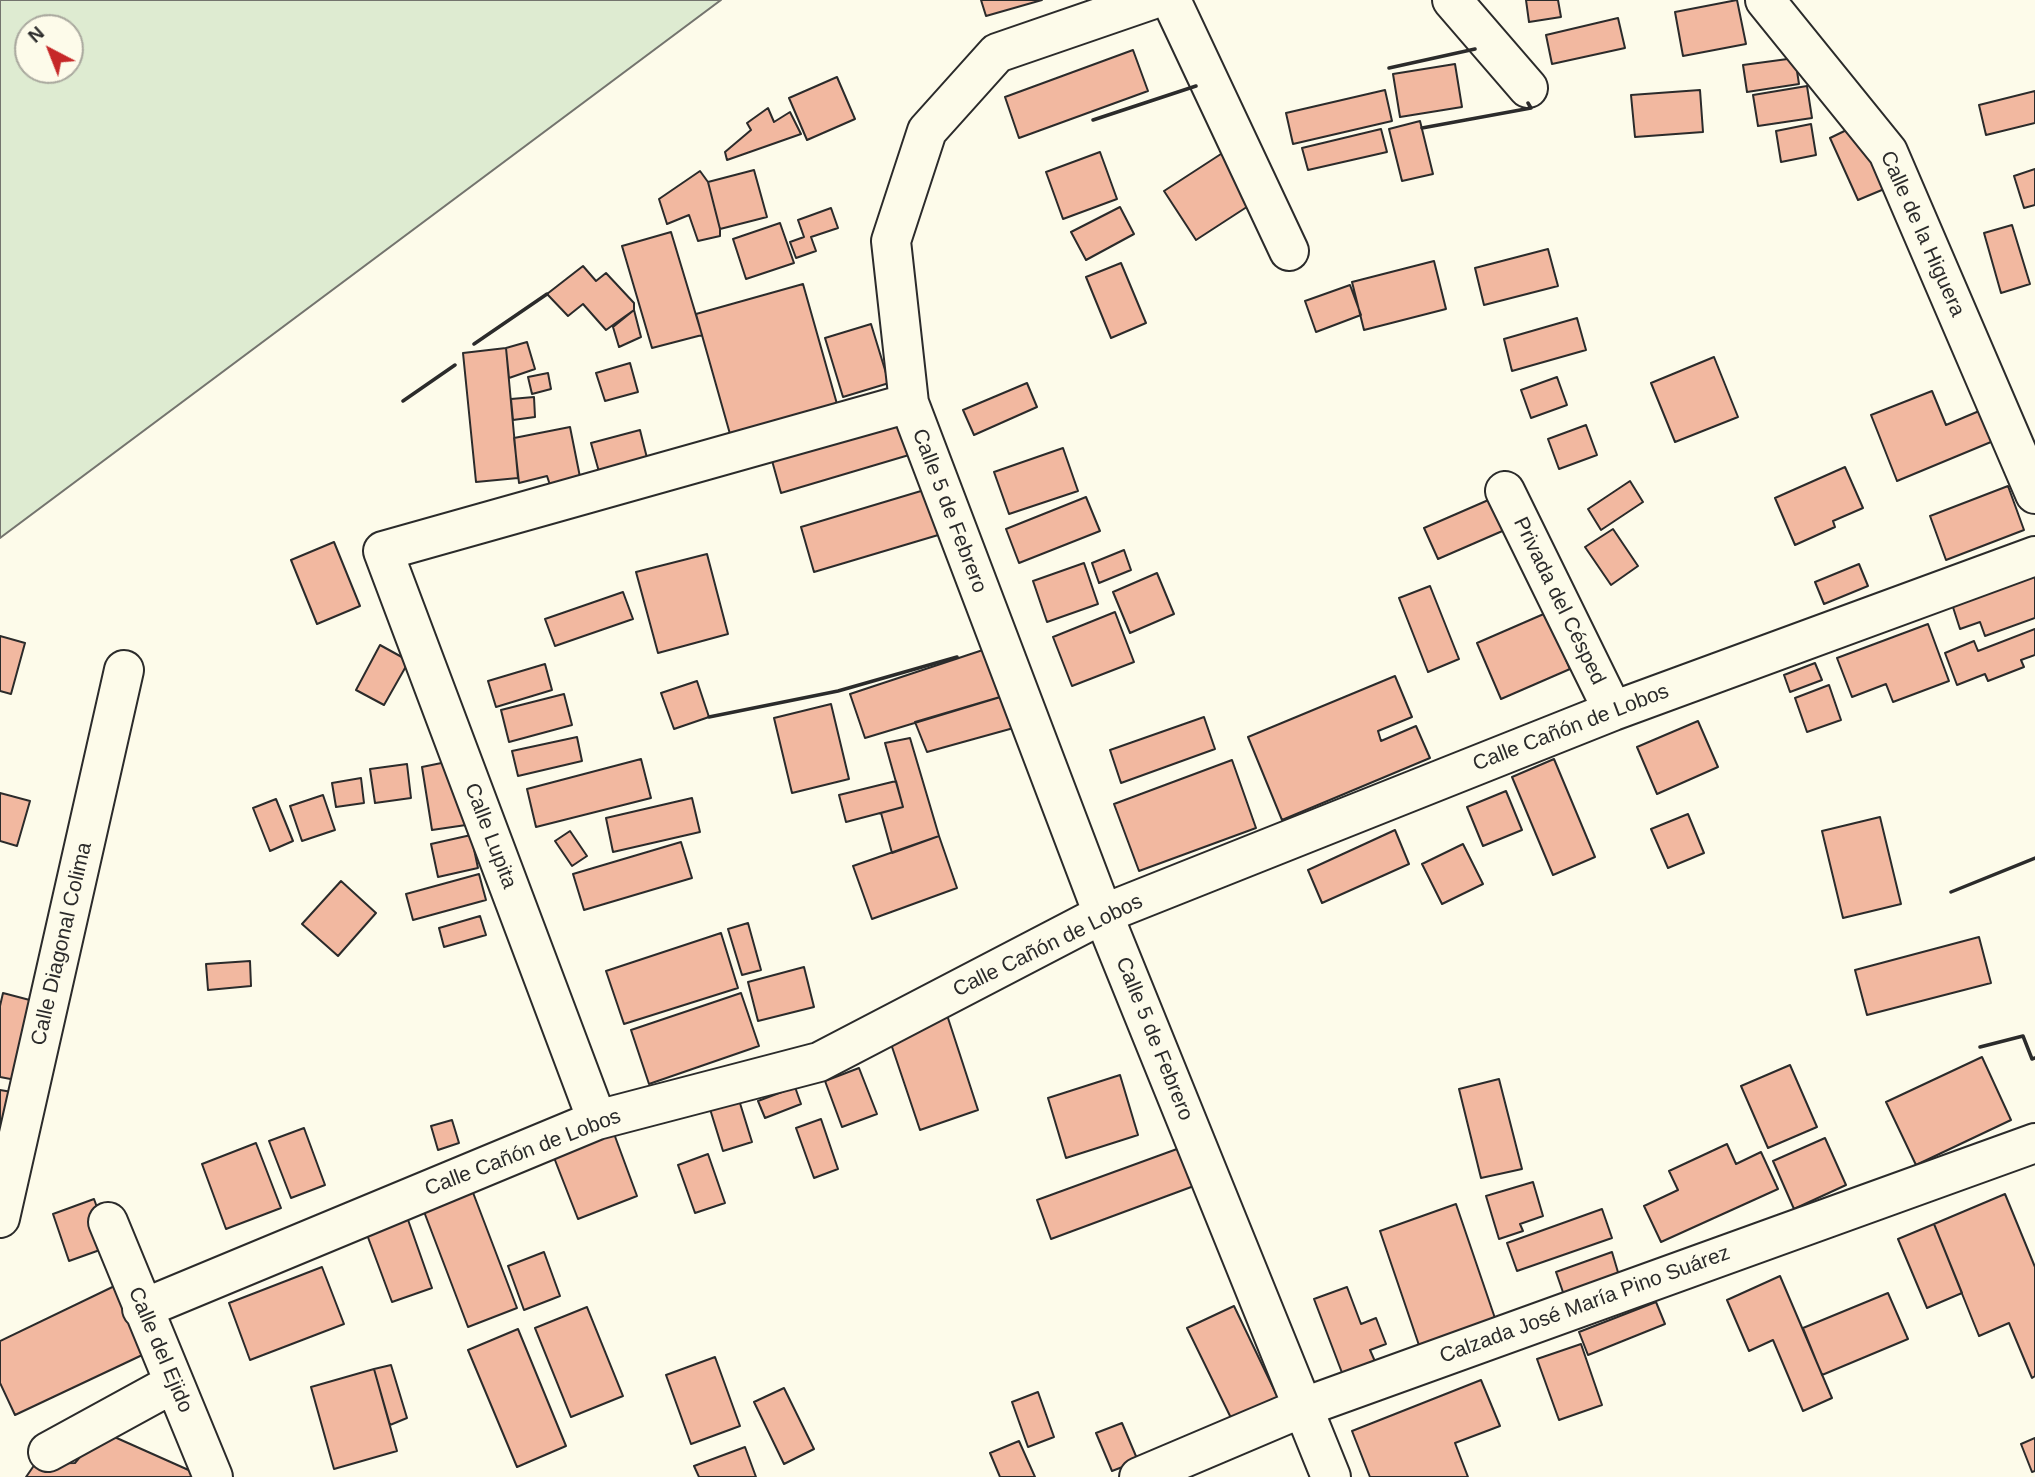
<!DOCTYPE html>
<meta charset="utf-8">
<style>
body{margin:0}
#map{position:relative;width:2035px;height:1477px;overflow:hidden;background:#fdfbea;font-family:Helvetica,sans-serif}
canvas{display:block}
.north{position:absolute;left:14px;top:14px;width:70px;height:70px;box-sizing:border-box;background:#fdfbea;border:2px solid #a9a89e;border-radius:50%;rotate:318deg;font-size:19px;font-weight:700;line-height:28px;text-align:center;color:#2b2b2b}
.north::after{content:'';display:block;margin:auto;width:24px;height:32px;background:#c62828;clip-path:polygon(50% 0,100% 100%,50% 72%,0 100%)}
</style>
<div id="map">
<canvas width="2035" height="1477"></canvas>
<div class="north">N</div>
</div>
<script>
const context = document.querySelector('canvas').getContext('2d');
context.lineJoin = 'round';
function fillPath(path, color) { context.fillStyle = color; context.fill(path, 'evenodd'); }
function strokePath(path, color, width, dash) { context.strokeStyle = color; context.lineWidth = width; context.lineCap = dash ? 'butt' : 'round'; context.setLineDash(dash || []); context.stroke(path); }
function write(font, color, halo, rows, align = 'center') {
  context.font = font + ' Helvetica,sans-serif'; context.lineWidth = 5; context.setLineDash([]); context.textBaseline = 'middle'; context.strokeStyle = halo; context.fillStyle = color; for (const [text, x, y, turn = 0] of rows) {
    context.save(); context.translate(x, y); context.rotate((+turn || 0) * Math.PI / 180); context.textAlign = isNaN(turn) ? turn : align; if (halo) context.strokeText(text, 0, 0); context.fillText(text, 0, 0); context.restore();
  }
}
const green = new Path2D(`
 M0 0H721L0 538ZM28 28H70V70H28Z`);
const building = new Path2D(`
 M981 0H1042L986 16Z
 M1526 0H1558L1561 17 1529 22Z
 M1737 0 1746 44 1683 56 1675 12Z
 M1618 18 1625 48 1552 64 1546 35Z
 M1133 50 1148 91 1019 138 1005 97Z
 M1795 58 1799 84 1747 92 1743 65Z
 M1455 64 1462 107 1400 117 1393 74Z
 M837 77 855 119 807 140 789 98Z
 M1807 86 1812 118 1758 126 1753 95Z
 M1385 90 1392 121 1293 144 1286 113Z
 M1700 90 1703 132 1635 137 1631 95Z
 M2035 91V123L1986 135 1979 105Z
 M768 108 774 122 790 112 801 134 727 160 725 152 751 130 747 123Z
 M1420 121 1433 174 1402 181 1389 129Z
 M1811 124 1816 155 1781 162 1776 131Z
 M1859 124 1889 187 1858 200 1830 138Z
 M1381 129 1387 152 1308 170 1302 148Z
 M1100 152 1117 199 1063 219 1046 172Z
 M1224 152 1256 201 1196 240 1164 191Z
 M2035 169V205L2024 208 2014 176Z
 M754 170 767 217 720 229 708 182Z
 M700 171 708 182 720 229V236L698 241 689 215 667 224 659 199Z
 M1120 207 1134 234 1086 260 1071 232Z
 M831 208 838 228 811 237 816 251 796 258 790 242 804 237 798 220Z
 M780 223 794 263 746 279 733 239Z
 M2012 225 2030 284 2001 293 1984 233Z
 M671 232 702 335 652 348 622 246Z
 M1548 249 1558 286 1484 305 1475 268Z
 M1434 261 1446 309 1364 330 1352 282Z
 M1121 263 1146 323 1111 338 1086 277Z
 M583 266 596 281 606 273 634 303V310L606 330 583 304 568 316 547 294Z
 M803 284 837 404 730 434 696 314Z
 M1350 285 1361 315 1316 332 1305 301Z
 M634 310 641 337 619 347 613 327Z
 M1577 318 1586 350 1512 371 1504 339Z
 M871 324 889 383 843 397 825 338Z
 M527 342 535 369 509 378 506 348Z
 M506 348 518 478 476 482 463 353Z
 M1714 357 1738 417 1675 442 1651 383Z
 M630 363 638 392 605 401 596 373Z
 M548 373 551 389 532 394 528 377Z
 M1557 377 1567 405 1531 418 1521 390Z
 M1027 383 1037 407 974 435 963 410Z
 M1932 391 1946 425 1991 406 2003 437 1897 481 1871 415Z
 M534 397 535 417 513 420 511 399Z
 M898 419 909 455 781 493 771 457Z
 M1586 425 1597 455 1559 469 1548 439Z
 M570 427 581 482 551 488 547 476 519 483 514 438Z
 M640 430 649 466 601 479 591 443Z
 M1063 448 1078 491 1009 514 994 472Z
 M1845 467 1863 508 1833 521 1835 527 1795 545 1775 498Z
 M1630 481 1643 502 1601 530 1588 509Z
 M2008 486 2024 530 1946 560 1930 516Z
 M931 488 945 533 814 572 801 527Z
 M1086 497 1100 531 1019 563 1006 529Z
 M1493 498 1507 529 1438 559 1424 528Z
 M1613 529 1638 566 1611 585 1585 547Z
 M334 542 360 606 317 624 291 560Z
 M1124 550 1131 570 1099 583 1092 563Z
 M707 554 728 634 658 653 636 572Z
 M1084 563 1098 604 1047 622 1033 581Z
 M1859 564 1868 586 1824 604 1815 582Z
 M2035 570V618L1985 636 1980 622 1960 629 1951 601Z
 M1157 573 1174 614 1130 633 1113 592Z
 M1430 586 1459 659 1428 672 1399 598Z
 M623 592 633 619 555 646 545 619Z
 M1115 612 1134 662 1072 686 1053 637Z
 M1546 613 1570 669 1501 699 1477 643Z
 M1928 624 1949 681 1893 702 1886 684 1852 697 1837 658Z
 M2035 629V655L2021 660 2024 667 1988 681 1985 674 1957 685 1945 653 1974 641 1978 651Z
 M0 636 25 643 11 694 0 691Z
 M380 645 409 661 384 705 356 690Z
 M998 645 1017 692 865 738 850 694Z
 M1815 663 1822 680 1790 692 1784 675Z
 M545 664 552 690 496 707 488 681Z
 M1395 676 1412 717 1378 731 1381 741 1416 726 1430 758 1282 820 1248 737Z
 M697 681 709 717 674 729 661 693Z
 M1829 685 1841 720 1807 732 1795 698Z
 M1017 692 1028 724 927 752 915 722Z
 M564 694 572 725 509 742 501 710Z
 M831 704 849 779 792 793 774 718Z
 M1204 717 1215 749 1121 783 1110 750Z
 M1698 721 1718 767 1657 794 1637 747Z
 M577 737 582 761 518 776 512 751Z
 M910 738 939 836 892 853 881 813 903 807 885 743Z
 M641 759 651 798 536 827 527 789Z
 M1554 759 1595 857 1553 875 1512 777Z
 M456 760 466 825 432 830 422 767Z
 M1232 760 1256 828 1139 871 1114 804Z
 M407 764 411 798 375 803 370 769Z
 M361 778 364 803 336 807 332 783Z
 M896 781 903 807 846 822 839 795Z
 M1506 791 1522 830 1483 846 1467 807Z
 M0 793 30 801 17 846 0 841Z
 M323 795 335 830 302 841 290 806Z
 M692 798 700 832 613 852 606 818Z
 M276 799 293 841 270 851 253 808Z
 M1688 814 1704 853 1668 868 1651 829Z
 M1880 817 1901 904 1843 918 1822 831Z
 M1395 830 1409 864 1322 903 1308 870Z
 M570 831 587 856 572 866 555 841Z
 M471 835 478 868 438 877 431 844Z
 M939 836 957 888 872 919 853 866Z
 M681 842 692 878 584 910 573 874Z
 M1463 844 1483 884 1442 904 1422 864Z
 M479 874 486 900 413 920 406 894Z
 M341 881 376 913 338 956 302 924Z
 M480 916 486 935 444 947 439 928Z
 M748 923 761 970 742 975 728 929Z
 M721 933 738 988 624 1024 606 971Z
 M1979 937 1991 983 1867 1015 1855 970Z
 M250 961 251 986 208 990 206 964Z
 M804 967 814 1007 758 1021 748 982Z
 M3 993 45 1004 26 1082 0 1077V1006Z
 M741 993 759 1046 649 1084 631 1030Z
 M947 1015 978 1110 920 1130 888 1035Z
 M1982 1057 2011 1120 1916 1165 1886 1102Z
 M1790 1065 1817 1127 1768 1148 1741 1086Z
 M859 1068 877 1114 842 1127 825 1081Z
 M1120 1075 1138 1135 1066 1158 1048 1098Z
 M1499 1079 1522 1169 1481 1178 1459 1089Z
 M795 1087 801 1104 765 1118 758 1101Z
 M0 1090 24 1094 0 1151Z
 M739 1100 752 1142 723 1151 710 1109Z
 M821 1119 838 1169 814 1178 796 1128Z
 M452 1120 459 1143 438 1150 431 1126Z
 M304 1128 325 1185 291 1198 269 1141Z
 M613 1131 637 1196 578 1219 553 1155Z
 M1825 1138 1846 1185 1794 1209 1773 1161Z
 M256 1143 281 1208 226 1229 202 1164Z
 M1727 1144 1736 1164 1761 1152 1778 1189 1661 1242 1644 1206 1678 1190 1669 1171Z
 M1188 1145 1202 1183 1051 1239 1037 1200Z
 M708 1154 725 1203 695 1213 678 1165Z
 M1533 1182 1543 1216 1520 1224 1523 1231 1499 1239 1486 1196Z
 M472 1190 517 1308 468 1327 423 1209Z
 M2005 1194 2035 1267V1376L2032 1378 2009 1323 1979 1336 1934 1224Z
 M94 1199 111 1246 69 1261 53 1214Z
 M1456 1204 1498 1327 1422 1354 1380 1231Z
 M1602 1209 1612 1238 1517 1271 1507 1243Z
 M407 1217 432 1288 392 1302 366 1232Z
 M1934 1224 1962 1293 1927 1308 1898 1239Z
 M544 1252 560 1296 524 1310 508 1266Z
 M1612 1252 1620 1279 1565 1298 1556 1272Z
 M322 1267 344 1324 250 1360 229 1303Z
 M1780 1276 1832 1398 1803 1411 1773 1340 1749 1351 1727 1300Z
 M127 1280 155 1349 15 1415 0 1383V1341Z
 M1347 1287 1361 1324 1376 1318 1386 1344 1370 1350 1377 1366 1344 1378 1314 1299Z
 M1888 1293 1908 1339 1822 1375 1803 1328Z
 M1656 1302 1665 1324 1588 1355 1579 1332Z
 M1234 1306 1279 1400 1233 1422 1187 1328Z
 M587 1307 623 1396 571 1417 535 1328Z
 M518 1329 566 1446 517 1467 468 1350Z
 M1581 1344 1602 1405 1559 1420 1537 1359Z
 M715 1357 740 1426 691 1444 666 1375Z
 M391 1365 407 1418 390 1425 374 1369Z
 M374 1369 397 1451 334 1469 311 1387Z
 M1481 1380 1500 1426 1455 1443 1468 1477H1370L1352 1431Z
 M784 1388 814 1449 784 1464 754 1402Z
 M1038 1392 1054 1437 1028 1447 1012 1402Z
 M1122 1423 1138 1461 1112 1471 1096 1433Z
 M101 1431 193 1472 191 1477H26L35 1464 75 1463Z
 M2035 1438V1471L2032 1472 2021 1444Z
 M1019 1441 1035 1477H1000L990 1453Z
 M745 1447 756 1477H699L694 1466Z`);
const minor = new Path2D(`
 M1151 0 997 53 927 131 891 241 909 403 1103 914 1331 1477
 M1171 0 1289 251
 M1452 0 1528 88
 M1765 0 1888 152 2035 494
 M1505 491 1613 711
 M597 1120 383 551 909 403
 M0 1218 124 670
 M108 1222 213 1477
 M142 1309 597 1120 819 1062 1103 914 1613 711 2035 556
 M48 1452 174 1383
 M1139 1477 1304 1407 2035 1143`);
const wall = new Path2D(`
 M1389 68 1475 49
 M1093 120 1196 86
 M1422 128 1531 108 1528 103
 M474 344 547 294
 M403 401 455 365
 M709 717 838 691 957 657
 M1951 892 2035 858
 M1980 1047 2023 1036 2032 1059 2035 1058`);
const streetNames = [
 ["Calle de la Higuera",1922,234,66],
 ["Calle 5 de Febrero",949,511,69],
 ["Privada del Césped",1559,601,64],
 ["Calle Cañón de Lobos",1571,728,-21],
 ["Calle Lupita",490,836,69],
 ["Calle Diagonal Colima",62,944,-77],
 ["Calle Cañón de Lobos",1048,946,-26],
 ["Calle 5 de Febrero",1154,1039,68],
 ["Calle Cañón de Lobos",523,1153,-21],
 ["Calzada José María Pino Suárez",1585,1305,-20],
 ["Calle del Ejido",160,1350,67]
];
fillPath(green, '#deebd1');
strokePath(green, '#74746e', 2);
fillPath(building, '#f2b8a0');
strokePath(building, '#2b2b2b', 2);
strokePath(minor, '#2b2b2b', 42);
strokePath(minor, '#fdfbea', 38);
strokePath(wall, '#2b2b2b', 3.5);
write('21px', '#2b2b2b', '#fdfbea', streetNames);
</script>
